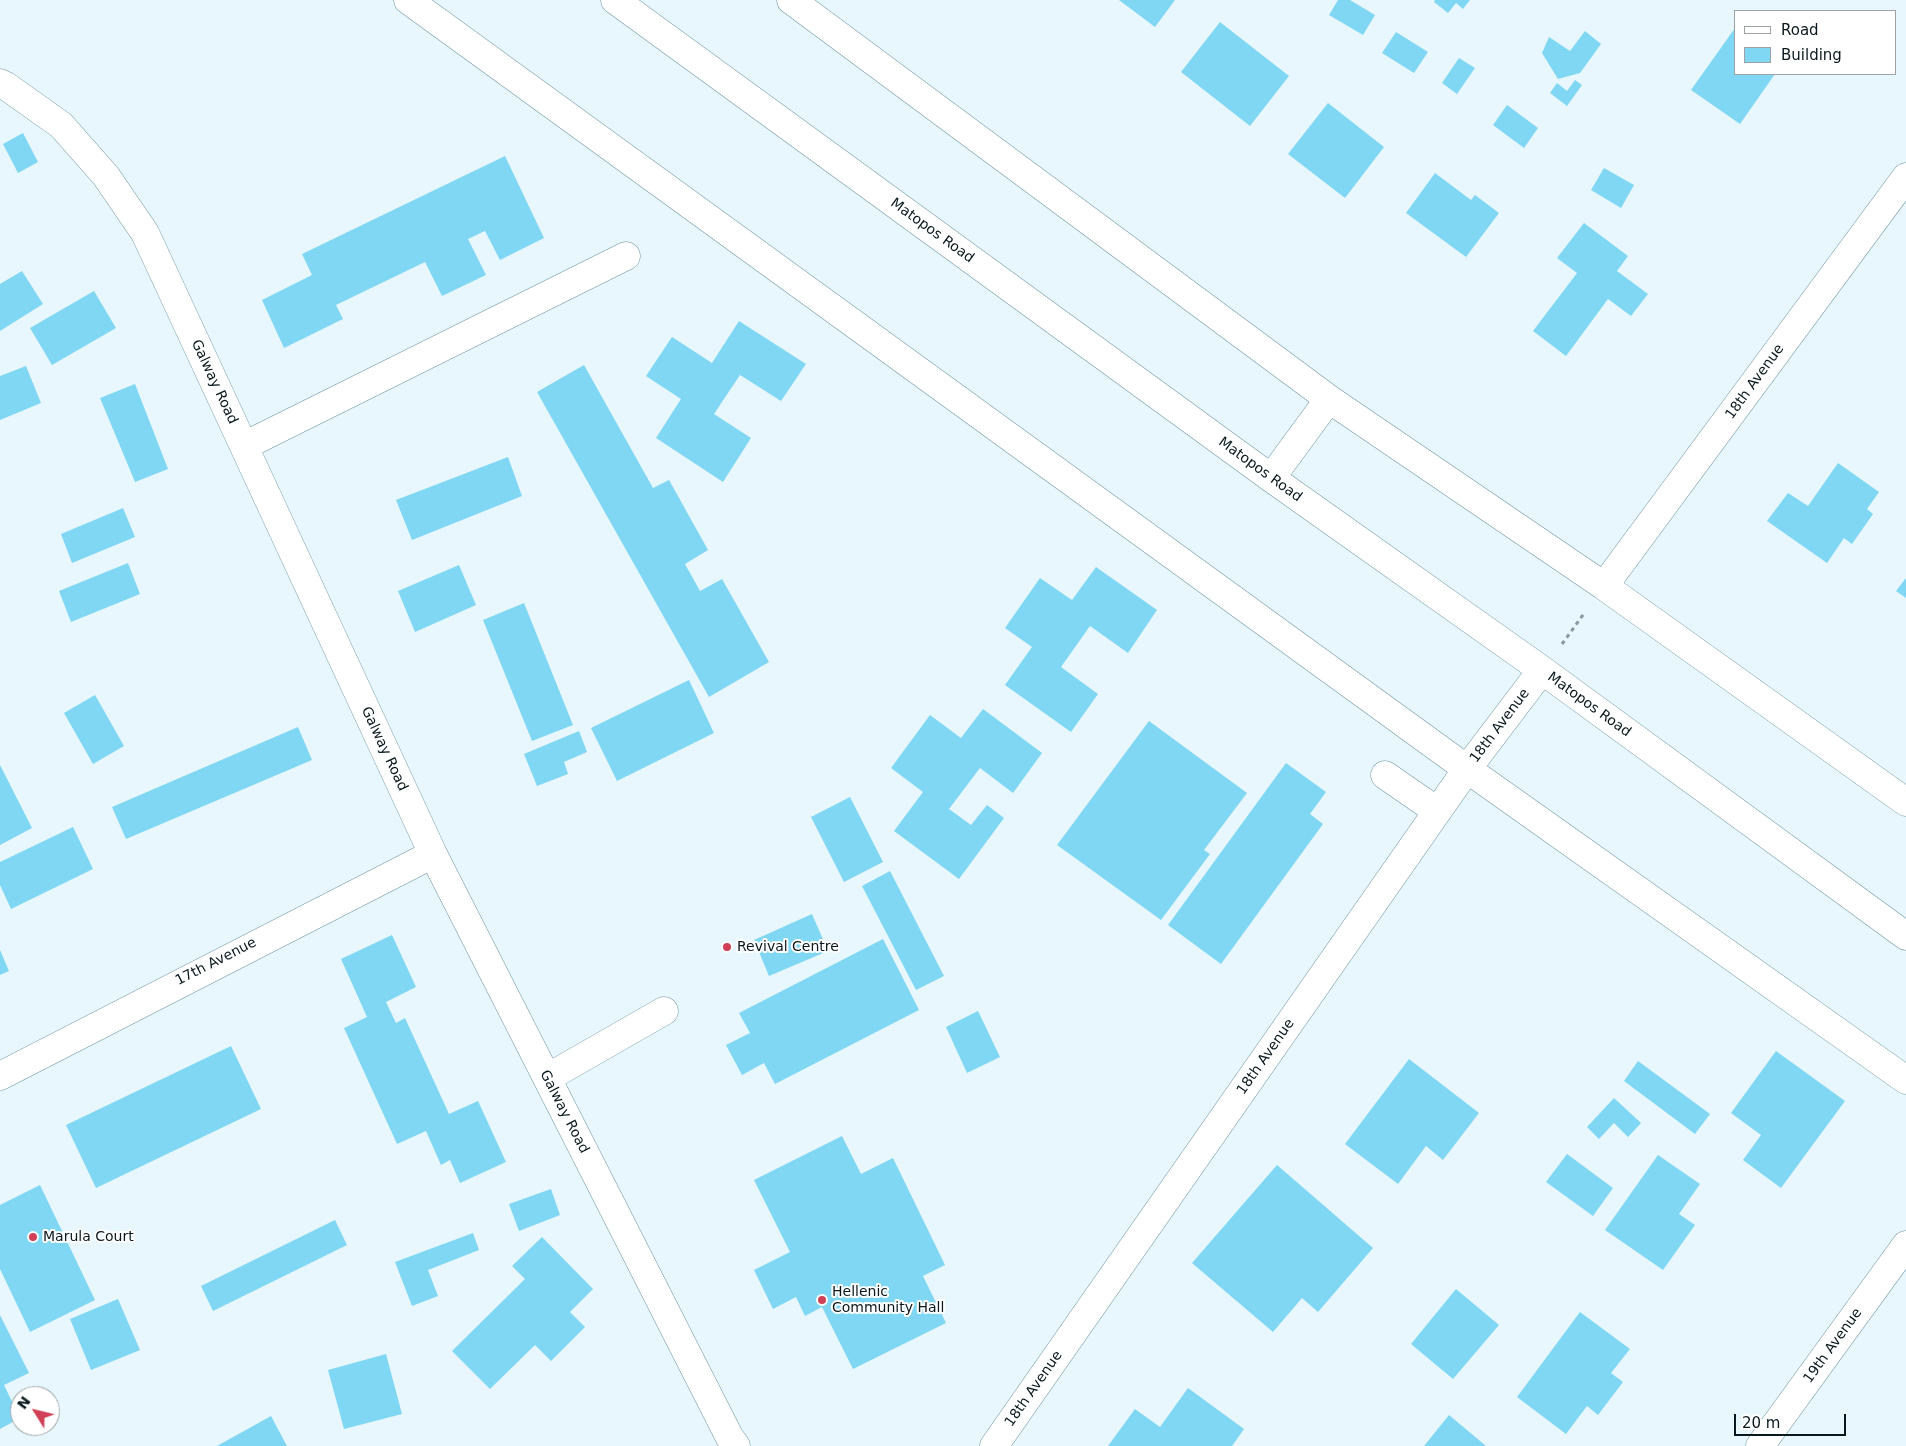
<!DOCTYPE html>
<style>
body{margin:0}
#map{position:relative;width:1906px;height:1446px;overflow:hidden;background:#e8f7fd;font-family:"DejaVu Sans",sans-serif}
canvas{display:block}
.legend{position:absolute;left:1734px;top:10px;width:162px;height:65px;box-sizing:border-box;background:#fff;border:1px solid #9da3a5;margin:0;padding:6px 9px;list-style:none;font-size:15px;color:#09181d}
.legend li{display:flex;align-items:center;gap:10px;height:25px}
.legend b{width:25px;border:1px solid #9da3a5}
.north{position:absolute;left:10px;top:1386px;width:50px;height:50px;box-sizing:border-box;background:#fff;border:1px solid #9da3a5;border-radius:50%;rotate:306deg;font-size:14px;font-weight:700;line-height:20px;text-align:center;color:#09181d}
.north::after{content:'';display:block;margin:auto;width:18px;height:22px;background:#d04056;clip-path:polygon(50% 0,100% 100%,50% 72%,0 100%)}
.scale{position:absolute;left:1734px;top:1414px;width:112px;height:22px;box-sizing:border-box;border:2px solid #09181d;border-top:0;padding-left:6px;font-size:15px;line-height:18px;white-space:nowrap;color:#09181d;-webkit-text-stroke:4px #fff;paint-order:stroke}
</style>
<div id="map">
<canvas width="1906" height="1446"></canvas>
<ul class="legend">
<li><b style="height:6px;background:#fff"></b>Road</li>
<li><b style="height:14px;background:#7fd7f4"></b>Building</li>
</ul>
<div class="north">N</div>
<div class="scale">20 m</div>
</div>
<script>
const context = document.querySelector('canvas').getContext('2d');
context.lineJoin = 'round';
function fillPath(path, color) { context.fillStyle = color; context.fill(path, 'evenodd'); }
function strokePath(path, color, width, dash) { context.strokeStyle = color; context.lineWidth = width; context.lineCap = dash ? 'butt' : 'round'; context.setLineDash(dash || []); context.stroke(path); }
function write(font, color, halo, rows, align = 'center') {
  context.font = font + ' "DejaVu Sans",sans-serif'; context.lineWidth = 4; context.setLineDash([]); context.textBaseline = 'middle'; context.strokeStyle = halo; context.fillStyle = color; for (const [text, x, y, turn = 0] of rows) {
    context.save(); context.translate(x, y); context.rotate((+turn || 0) * Math.PI / 180); context.textAlign = isNaN(turn) ? turn : align; if (halo) context.strokeText(text, 0, 0); context.fillText(text, 0, 0); context.restore();
  }
}
const building = new Path2D(`
 M1119 0H1175L1155 27Z
 M1338 0H1350L1375 15 1363 35 1329 15Z
 M1435 0H1470L1463 9 1456 3 1448 13 1434 2Z
 M1220 22 1289 76 1250 126 1181 72Z
 M1735 28V74H1775L1740 124 1691 90Z
 M1585 31 1601 44 1580 73 1558 79 1542 53 1549 37 1570 51Z
 M1396 32 1428 52 1414 73 1382 53Z
 M1459 58 1475 68 1457 94 1442 83Z
 M1575 80 1582 85 1567 106 1550 93 1557 83 1567 91Z
 M1328 103 1384 147 1345 198 1288 154Z
 M1507 105 1538 128 1524 148 1493 125Z
 M23 133 38 162 18 173 3 144Z
 M505 156 544 238 500 260 485 231 468 239 486 275 442 296 425 262 336 305 343 319 284 348 262 300 312 275 302 254Z
 M1604 168 1634 185 1621 208 1591 190Z
 M1435 173 1471 200 1475 195 1499 213 1466 257 1406 213Z
 M1584 223 1628 256 1617 271 1648 294 1631 316 1608 299 1566 356 1533 331 1577 273 1557 258Z
 M22 271 43 304 0 331V284Z
 M94 291 116 328 52 365 30 328Z
 M739 321 806 364 781 401 740 375 714 414 751 438 723 482 656 438 681 399 646 376 672 337 712 363Z
 M584 365 653 488 669 480 708 550 685 564 700 591 722 579 769 662 709 697 537 392Z
 M26 366 41 403 0 420V376Z
 M135 384 168 469 135 482 100 398Z
 M508 457 522 496 412 540 396 500Z
 M1838 463 1879 492 1867 509 1873 514 1852 544 1844 538 1827 563 1767 521 1788 493 1808 506Z
 M123 508 135 537 72 563 61 534Z
 M128 563 140 594 71 622 59 591Z
 M459 565 476 605 415 632 398 591Z
 M1096 567 1157 610 1128 653 1090 626 1061 667 1098 694 1071 732 1005 685 1032 647 1005 628 1040 578 1072 600Z
 M1906 578V598L1896 591Z
 M524 603 573 725 532 741 483 620Z
 M689 680 714 733 617 781 591 728Z
 M95 695 124 746 93 764 64 713Z
 M983 709 1042 753 1013 793 980 768 949 809 971 825 987 805 1004 818 959 879 894 831 923 792 891 768 930 715 961 738Z
 M1149 721 1247 793 1204 850 1210 854 1161 920 1057 845Z
 M298 727 312 760 126 839 112 807Z
 M579 731 587 752 564 762 568 774 537 786 524 754Z
 M1286 763 1326 792 1310 814 1323 824 1221 964 1168 925Z
 M0 765 32 828 0 845Z
 M850 797 883 862 844 882 811 817Z
 M73 827 93 869 11 909 0 885V862Z
 M890 871 944 976 916 990 862 886Z
 M812 914 828 951 769 976 754 940Z
 M392 935 416 987 386 1002 396 1023 405 1018 449 1114 478 1101 506 1162 460 1183 450 1160 441 1165 426 1131 397 1144 344 1028 367 1017 341 959Z
 M883 939 919 1010 775 1084 764 1063 742 1075 726 1045 750 1033 739 1013Z
 M0 950 9 971 0 975Z
 M978 1011 1000 1057 967 1073 946 1027Z
 M231 1046 261 1109 96 1188 66 1125Z
 M1776 1051 1845 1101 1781 1188 1743 1160 1761 1135 1731 1113Z
 M1409 1059 1479 1113 1443 1160 1426 1146 1398 1184 1345 1144Z
 M1638 1061 1710 1114 1695 1134 1624 1081Z
 M1614 1098 1641 1123 1628 1137 1614 1123 1599 1139 1587 1127Z
 M842 1136 861 1174 893 1158 945 1265 923 1276 946 1323 853 1369 822 1307 805 1316 796 1297 773 1309 754 1270 790 1252 754 1180Z
 M1567 1154 1613 1188 1593 1216 1546 1182Z
 M1658 1155 1700 1184 1679 1214 1695 1225 1663 1270 1605 1230Z
 M1277 1165 1373 1248 1318 1312 1302 1298 1273 1332 1192 1263Z
 M40 1185 95 1300 30 1332 0 1269V1205Z
 M551 1189 560 1215 519 1231 509 1204Z
 M335 1220 347 1245 213 1311 201 1286Z
 M473 1233 479 1250 428 1270 438 1296 412 1306 395 1262Z
 M542 1237 593 1289 570 1312 585 1327 551 1361 535 1345 490 1389 452 1351 525 1279 512 1266Z
 M1456 1289 1499 1325 1453 1379 1411 1344Z
 M118 1299 140 1350 91 1370 70 1319Z
 M1580 1312 1630 1349 1611 1373 1623 1382 1598 1415 1587 1406 1566 1434 1517 1397Z
 M0 1315 29 1373 4 1385 20 1418 0 1429Z
 M386 1354 402 1414 344 1429 328 1370Z
 M1188 1388 1244 1429 1232 1446H1108L1135 1409 1160 1427Z
 M1449 1415 1486 1446H1424Z
 M271 1416 287 1446H217Z`);
const path = new Path2D(`
 M1562 644 1585 612`);
const minor = new Path2D(`
 M408 0 1467 769 1906 1080
 M791 0 1329 399 1604 586 1906 802
 M0 83 6 86 61 125 106 176 145 233 433 854 730 1438 736 1446
 M244 446 626 256
 M1271 478 1329 399
 M1604 586 1906 177
 M1385 775 1437 811
 M0 1076 433 854
 M547 1078 664 1011
 M994 1446 1467 769 1542 670
 M1760 1446 1906 1245`);
const major = new Path2D(`
 M615 0 1271 478 1542 670 1906 936`);
const markers = [
 [727,947,5,"#d04056"],
 [33,1237,5,"#d04056"],
 [822,1300,5,"#d04056"]
];
const streetNames = [
 ["Matopos Road",932,231,36],
 ["Galway Road",214,382,65],
 ["18th Avenue",1755,382,-54],
 ["Matopos Road",1260,470,36],
 ["Matopos Road",1589,705,36],
 ["18th Avenue",1500,726,-53],
 ["Galway Road",384,749,65],
 ["17th Avenue",216,962,-27],
 ["18th Avenue",1266,1057,-55],
 ["Galway Road",564,1112,63],
 ["19th Avenue",1833,1346,-54],
 ["18th Avenue",1034,1389,-55]
];
const poiNames = [
 ["Revival Centre",737,947],
 ["Marula Court",43,1237],
 ["Hellenic",832,1292],
 ["Community Hall",832,1308]
];
fillPath(building, '#7fd7f4');
strokePath(minor, '#6f94a1', 29);
strokePath(major, '#6f94a1', 29);
strokePath(path, '#8a999f', 3, [4, 4]);
strokePath(minor, '#fff', 28);
strokePath(major, '#fff', 28);
for (const [x, y, r, color] of markers) { const dot = new Path2D(); dot.arc(x, y, r, 0, 2 * Math.PI); context.fillStyle = color; context.fill(dot); strokePath(dot, '#fff', 2); }
write('14px', '#09181d', '#fff', streetNames);
write('14px', '#09181d', '#fff', poiNames, 'left');
</script>
